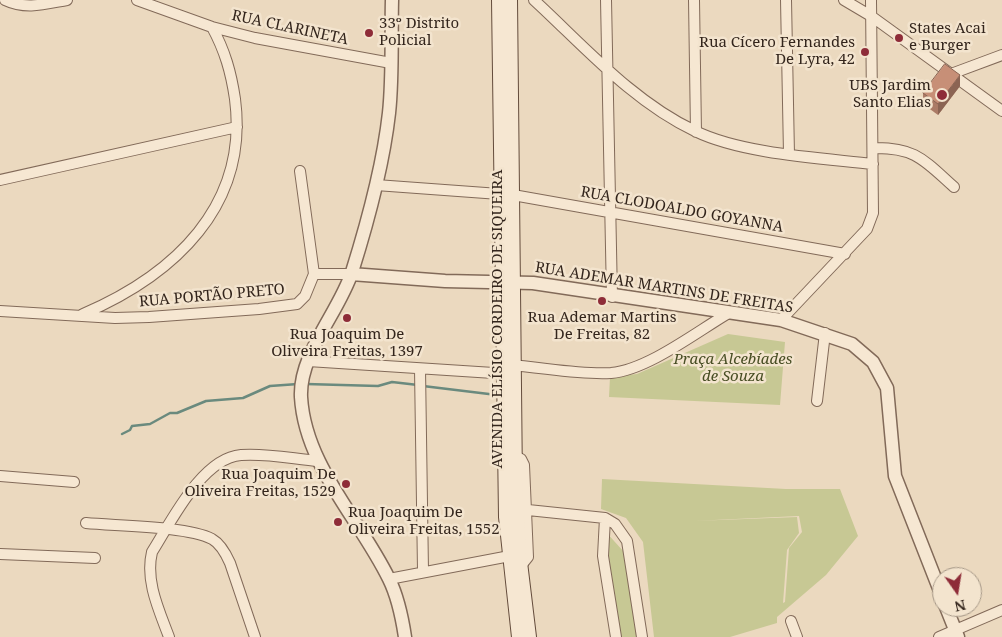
<!DOCTYPE html>
<meta charset="utf-8">
<style>
body{margin:0}
#map{position:relative;width:1002px;height:637px;overflow:hidden;background:#ebd9bf;font-family:"Noto Serif",serif}
canvas{display:block}
.north{position:absolute;left:932px;top:567px;width:50px;height:50px;box-sizing:border-box;background:#f3e4ce;border:1px solid #a69887;border-radius:50%;rotate:167deg;font-size:14px;font-weight:700;line-height:20px;text-align:center;color:#33251c}
.north::after{content:'';display:block;margin:auto;width:18px;height:22px;background:#8e2c38;clip-path:polygon(50% 0,100% 100%,50% 72%,0 100%)}
</style>
<div id="map">
<canvas width="1002" height="637"></canvas>
<div class="north">N</div>
</div>
<script>
const context = document.querySelector('canvas').getContext('2d');
context.lineJoin = 'round';
function fillPath(path, color) { context.fillStyle = color; context.fill(path, 'evenodd'); }
function strokePath(path, color, width, dash) { context.strokeStyle = color; context.lineWidth = width; context.lineCap = dash ? 'butt' : 'round'; context.setLineDash(dash || []); context.stroke(path); }
function write(font, color, halo, rows, align = 'center') {
  context.font = font + ' "Noto Serif",serif'; context.lineWidth = 5; context.setLineDash([]); context.textBaseline = 'middle'; context.strokeStyle = halo; context.fillStyle = color; for (const [text, x, y, turn = 0] of rows) {
    context.save(); context.translate(x, y); context.rotate((+turn || 0) * Math.PI / 180); context.textAlign = isNaN(turn) ? turn : align; if (halo) context.strokeText(text, 0, 0); context.fillText(text, 0, 0); context.restore();
  }
}
const green = new Path2D(`
 M728 334 785 342 780 405 609 397 610 377 637 374Z
 M602 479 786 489H840L858 536 826 575 777 617V623L730 637H654L643 542 626 518 601 509ZM799 516 802 532 789 548 785 602 783 603 787 550 799 533 797 517 693 521Z
 M605 531 624 552 641 637H620L605 555Z`);
const stream = new Path2D(`
 M306 384 378 386 392 382 418 385
 M423 386 497 395
 M122 434 130 430 132 426 150 424 170 413H177L206 401 243 398 270 386 298 384`);
const minor = new Path2D(`
 M5 0C26 10 45 4 67 0
 M137 0 212 27 255 38 391 63
 M534 0C584 46 633 102 695 131 742 154 821 158 873 164
 M606 0 612 297
 M694 0 696 132
 M786 0 789 154
 M844 0 871 16 1002 111
 M951 74 1002 55
 M873 148C915 147 924 160 954 187
 M0 180 237 127
 M376 185 513 195 845 254
 M314 274H351
 M0 311 115 318 149 317 259 309 297 304 305 296 314 274 300 171
 M83 314C174 275 249 206 235 99 231 72 225 51 212 27
 M781 320 867 229 873 213 871 0
 M308 361 509 374
 M508 365C542 367 577 375 611 373 647 370 695 333 727 314
 M420 369 423 571
 M817 401 825 333
 M515 456 521 459 524 465 528 557 520 567
 M0 476 74 482
 M528 510 605 518 615 524 627 541 642 637
 M605 518 603 556 616 637
 M86 523C117 526 187 526 212 539 221 544 226 554 230 563L255 637
 M0 554 95 558
 M389 579 515 555
 M791 621 797 637
 M169 637C159 610 145 581 152 552 171 522 202 458 241 455 267 453 294 459 319 461
 M939 637 1002 610`);
const tertiary = new Path2D(`
 M392 0C391 38 393 76 389 113 383 167 368 221 352 272 339 312 299 354 301 397 305 466 360 519 389 579 398 597 402 617 405 637
 M351 274 445 281 533 283 781 320 852 344 873 362 887 388 895 476 942 596
 M946 607 958 637`);
const secondary = new Path2D(`
 M499 0 506 517 519 637
 M510 0 515 483 519 554 529 637`);
const wall = new Path2D(`
 M960 86 938 115 923 104V93Z`);
const shadedWall = new Path2D(`
 M960 75V86L938 115V104Z`);
const building = new Path2D(`
 M945 64 960 75 938 104 923 93Z`);
const markers = [
 [369,33,5,"#8e2c38"],
 [899,38,5,"#8e2c38"],
 [865,52,5,"#8e2c38"],
 [942,95,6,"#8e2c38"],
 [602,301,5,"#8e2c38"],
 [347,318,5,"#8e2c38"],
 [346,484,5,"#8e2c38"],
 [338,522,5,"#8e2c38"]
];
const poiNames = [
 ["33º Distrito",379,24],
 ["Policial",379,41],
 ["States Acai",909,29],
 ["e Burger",909,46],
 ["Rua Cícero Fernandes",855,43,"right"],
 ["De Lyra, 42",855,60,"right"],
 ["UBS Jardim",931,86,"right"],
 ["Santo Elias",931,103,"right"],
 ["Rua Ademar Martins",602,318,"center"],
 ["De Freitas, 82",602,335,"center"],
 ["Rua Joaquim De",347,335,"center"],
 ["Oliveira Freitas, 1397",347,352,"center"],
 ["Rua Joaquim De",336,475,"right"],
 ["Oliveira Freitas, 1529",336,492,"right"],
 ["Rua Joaquim De",348,513],
 ["Oliveira Freitas, 1552",348,530]
];
const streetNames = [
 ["RUA CLARINETA",290,28,12],
 ["RUA CLODOALDO GOYANNA",682,210,10],
 ["RUA ADEMAR MARTINS DE FREITAS",664,288,9],
 ["RUA PORTÃO PRETO",212,296,-5],
 ["AVENIDA ELÍSIO CORDEIRO DE SIQUEIRA",498,319,-90]
];
const parkNames = [
 ["Praça Alcebíades",733,360],
 ["de Souza",733,377]
];
fillPath(green, '#c7c894');
strokePath(stream, '#6a8a7e', 2.5);
strokePath(minor, '#826a59', 12);
strokePath(tertiary, '#826a59', 15);
strokePath(secondary, '#644c3c', 16);
strokePath(minor, '#f6e7d2', 10);
strokePath(tertiary, '#f6e7d2', 12);
strokePath(secondary, '#f6e7d2', 14);
fillPath(wall, '#ab7b66');
fillPath(shadedWall, '#8b6453');
fillPath(building, '#c78f77');
strokePath(building, '#8b6453', 1);
for (const [x, y, r, color] of markers) { const dot = new Path2D(); dot.arc(x, y, r, 0, 2 * Math.PI); context.fillStyle = color; context.fill(dot); strokePath(dot, '#f3e4ce', 2); }
write('15px', '#33251c', '#f3e4ce', poiNames, 'left');
write('15px', '#33251c', '#f3e4ce', streetNames);
write('italic 15px', '#484e24', '#f3e4ce', parkNames);
</script>
